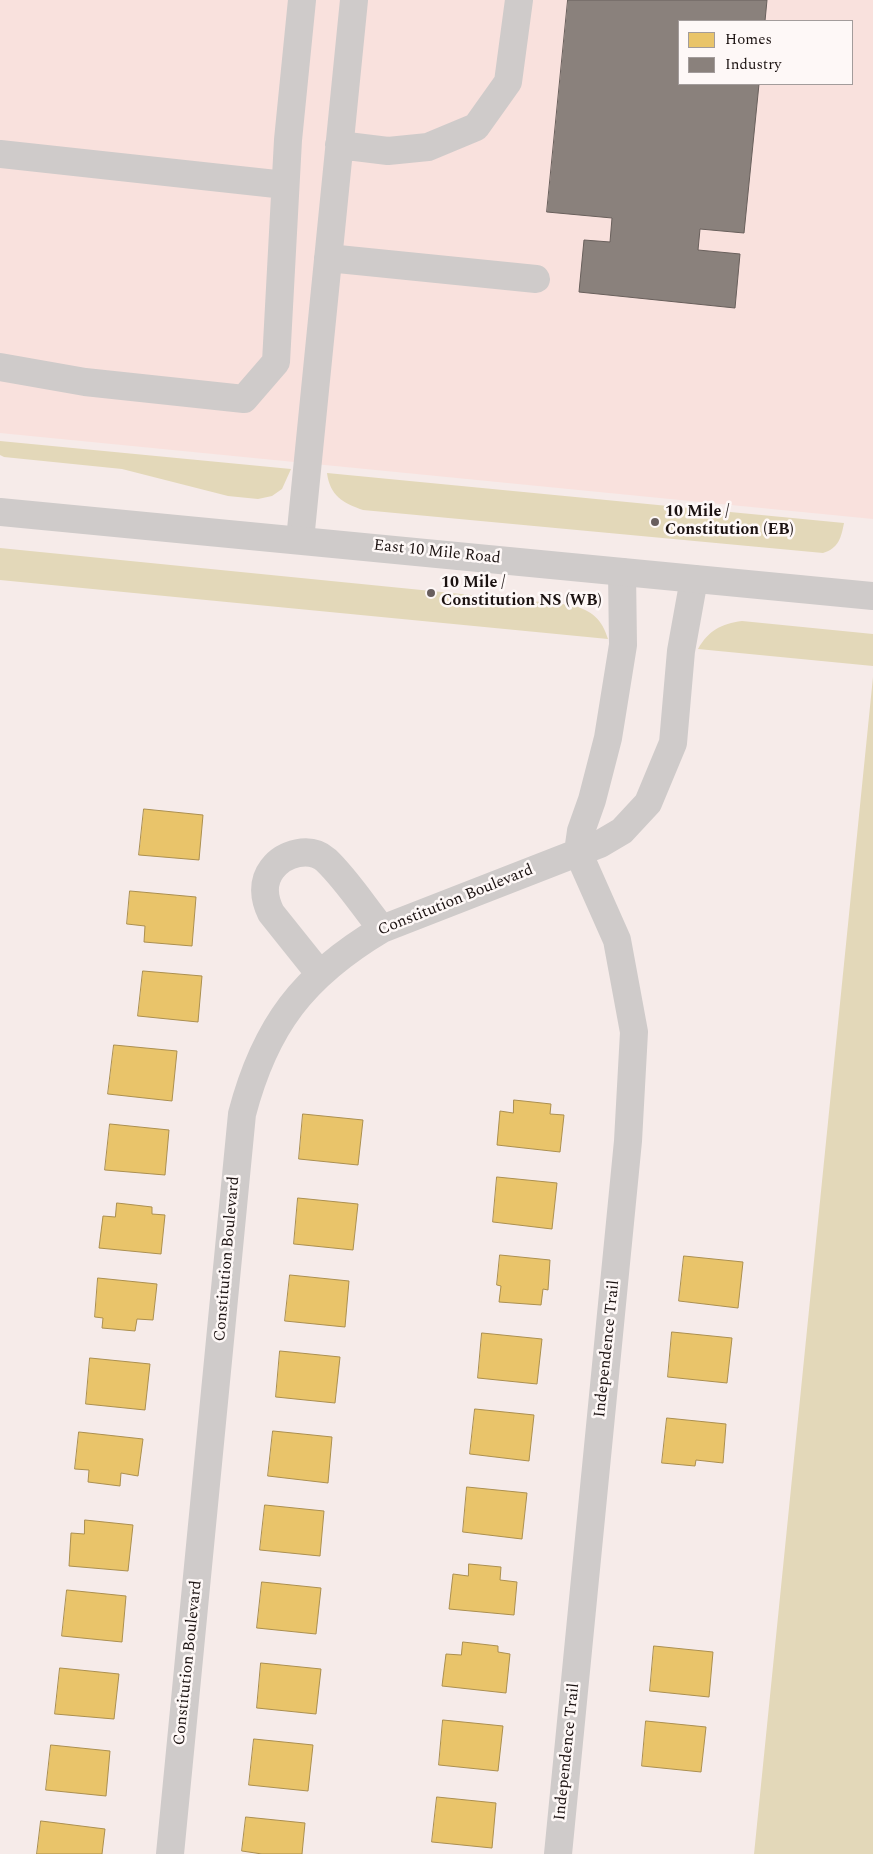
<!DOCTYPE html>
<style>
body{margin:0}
#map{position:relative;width:873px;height:1854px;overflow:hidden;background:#f6ebe9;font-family:Spectral,serif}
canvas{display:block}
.legend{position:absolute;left:678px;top:20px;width:175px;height:65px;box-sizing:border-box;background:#fef8f7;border:1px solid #a39c9b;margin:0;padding:6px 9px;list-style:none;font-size:15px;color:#1b1211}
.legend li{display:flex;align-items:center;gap:10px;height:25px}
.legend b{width:25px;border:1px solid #a39c9b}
</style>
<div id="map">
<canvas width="873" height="1854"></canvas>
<ul class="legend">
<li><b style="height:14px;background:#e9c46a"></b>Homes</li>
<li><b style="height:14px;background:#8a817c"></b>Industry</li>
</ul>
</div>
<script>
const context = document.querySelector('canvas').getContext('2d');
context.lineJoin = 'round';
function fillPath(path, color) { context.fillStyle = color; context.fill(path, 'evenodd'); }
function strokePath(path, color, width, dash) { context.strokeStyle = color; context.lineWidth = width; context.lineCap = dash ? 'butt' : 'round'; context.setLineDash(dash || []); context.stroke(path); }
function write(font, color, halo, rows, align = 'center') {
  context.font = font + ' Spectral,serif'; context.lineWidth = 5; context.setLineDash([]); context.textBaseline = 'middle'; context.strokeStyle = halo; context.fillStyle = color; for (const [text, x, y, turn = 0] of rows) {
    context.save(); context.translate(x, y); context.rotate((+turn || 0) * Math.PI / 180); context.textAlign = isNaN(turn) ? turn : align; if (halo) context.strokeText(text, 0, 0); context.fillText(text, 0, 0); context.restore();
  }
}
const built = new Path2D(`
 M0 0H873V519L0 433ZM679 21H852V84H679Z`);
const green = new Path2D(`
 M0 441 291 469 282 489 272 496 258 499 228 496 122 469 4 457 0 455Z
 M327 473 844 523C841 538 839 548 823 553L363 510C343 503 330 496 327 473Z
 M0 548 572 605C592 611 602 619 608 639L0 580Z
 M742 621 873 634V666L698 649C709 630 721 624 742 621Z
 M873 677V1854H754Z`);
const homes = new Path2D(`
 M144 809 203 815 199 860 139 855Z
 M130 891 196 897 192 946 144 942 145 926 127 924Z
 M143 971 202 976 198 1022 138 1016Z
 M114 1045 177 1051 172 1101 108 1094Z
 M514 1100 551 1104 550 1114 564 1115 560 1152 497 1145 500 1111 513 1113Z
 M303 1114 363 1120 358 1165 299 1159Z
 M110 1124 169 1130 165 1175 105 1170Z
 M497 1177 557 1183 552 1229 493 1222Z
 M298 1198 358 1204 353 1250 294 1244Z
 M117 1203 152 1207V1214L165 1215 161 1254 99 1248 103 1216 115 1217Z
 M500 1255 550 1260 548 1290 543 1289 541 1305 499 1302 501 1286 497 1285Z
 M684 1256 743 1262 738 1308 679 1301Z
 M290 1275 349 1281 345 1327 285 1321Z
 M98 1278 157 1284 153 1320 137 1319 135 1331 102 1328 103 1318 95 1317Z
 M672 1332 732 1338 727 1383 668 1377Z
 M482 1333 542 1339 537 1384 478 1378Z
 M280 1351 340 1357 335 1403 276 1397Z
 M90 1358 150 1364 145 1410 86 1404Z
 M475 1409 534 1415 529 1461 470 1454Z
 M667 1418 726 1424 723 1463 696 1460 695 1466 662 1463Z
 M273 1431 332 1437 328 1483 268 1476Z
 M79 1432 143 1439 138 1476 121 1473 120 1486 88 1482 89 1470 75 1469Z
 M467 1487 527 1493 522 1539 463 1532Z
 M265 1505 324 1511 320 1556 260 1550Z
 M85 1520 133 1525 128 1571 69 1566 71 1533 84 1534Z
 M469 1564 501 1567 500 1580 517 1582 514 1615 449 1609 453 1574 468 1576Z
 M262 1582 321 1588 316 1634 257 1628Z
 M67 1590 126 1596 122 1642 62 1636Z
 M463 1642 498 1646V1652L510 1654 506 1693 442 1686 446 1654 461 1655Z
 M654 1646 713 1652 709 1697 650 1691Z
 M261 1663 321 1669 316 1714 257 1708Z
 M60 1668 119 1674 114 1719 55 1714Z
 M443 1720 503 1726 498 1771 439 1765Z
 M646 1721 706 1727 701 1772 642 1766Z
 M254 1739 313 1745 308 1791 249 1785Z
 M51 1745 110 1751 106 1796 46 1790Z
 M437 1797 496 1803 492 1848 432 1842Z
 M246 1817 305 1823 302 1854H262L242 1851Z
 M41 1821 105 1829 102 1854H37Z`);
const industry = new Path2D(`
 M568 0H767L765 21H679V84H759L744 233 700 229 698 250 740 254 735 308 579 292 584 240 610 242 612 218 547 212Z`);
const minor = new Path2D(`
 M339 145 388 151 428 147 476 127 508 82 519 0
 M0 154 285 185
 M328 258 536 279
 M0 367 85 382 244 399 276 362 288 140 302 0
 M300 540 354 0
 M319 973 271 913C264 899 262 882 272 869 284 853 310 846 326 860 347 880 364 907 382 929
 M170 1854 242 1114C265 1026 303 976 382 929L600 844 622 831 648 803 673 743 681 651 694 579
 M558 1854 628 1141 634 1032 617 940 578 852 581 831 592 800 608 738 623 645 622 572`);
const major = new Path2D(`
 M0 512 873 596`);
const markers = [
 [655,522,5,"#685e5d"],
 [431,593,5,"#685e5d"]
];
const poiNames = [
 ["10 Mile /",665,513],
 ["Constitution (EB)",665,531],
 ["10 Mile /",441,584],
 ["Constitution NS (WB)",441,602]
];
const streetNames = [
 ["East 10 Mile Road",437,553,6],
 ["Constitution Boulevard",456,901,-22],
 ["Constitution Boulevard",228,1259,-85],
 ["Independence Trail",608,1349,-84],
 ["Constitution Boulevard",189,1663,-84],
 ["Independence Trail",568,1752,-84]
];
fillPath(built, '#f9e1dd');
fillPath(green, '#e3d8b9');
fillPath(homes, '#e9c46a');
strokePath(homes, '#ab8f4f', 1);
fillPath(industry, '#8a817c');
strokePath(industry, '#69605c', 1);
strokePath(minor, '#cfcbca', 28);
strokePath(major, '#cfcbca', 28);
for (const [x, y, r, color] of markers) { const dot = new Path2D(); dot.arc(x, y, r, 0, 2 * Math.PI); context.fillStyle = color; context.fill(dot); strokePath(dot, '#fef8f7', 2); }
write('bold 16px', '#1b1211', '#fef8f7', poiNames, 'left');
write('16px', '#1b1211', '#fef8f7', streetNames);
</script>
